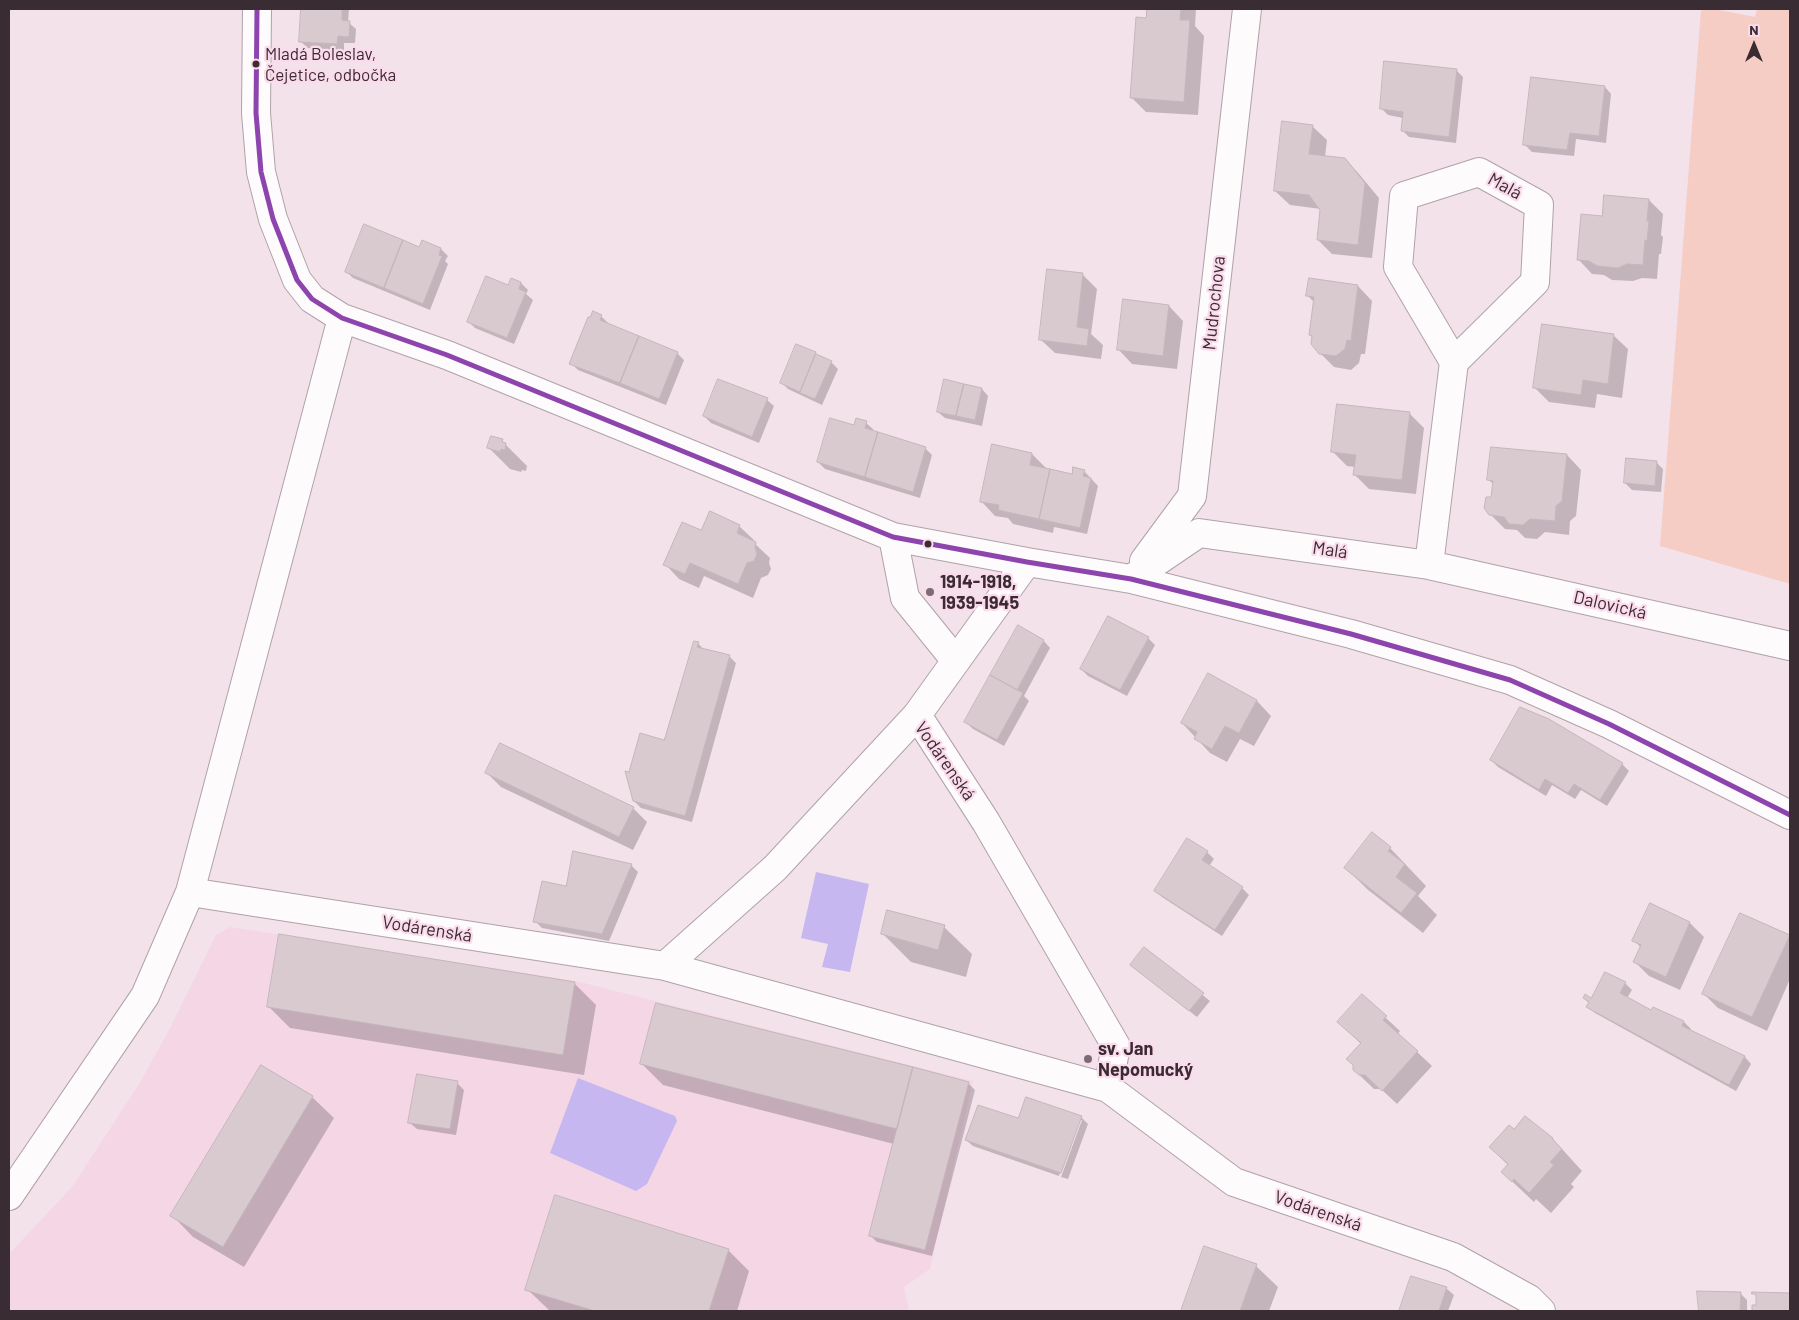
<!DOCTYPE html>
<meta charset="utf-8">
<style>
body{margin:0}
#map{position:relative;width:1799px;height:1320px;overflow:hidden;background:#f4e2eb;font-family:Barlow,sans-serif}
canvas{display:block}
.frame{position:absolute;inset:0;border:10px solid #392c32;pointer-events:none}
.north{position:absolute;left:1729px;top:20px;width:50px;height:50px;-webkit-text-stroke:4px #fbdbeb;paint-order:stroke;rotate:0deg;font-size:14px;font-weight:700;line-height:20px;text-align:center;color:#392c32}
.north::after{content:'';display:block;margin:auto;width:18px;height:22px;background:#392c32;clip-path:polygon(50% 0,100% 100%,50% 72%,0 100%)}
</style>
<div id="map">
<canvas width="1799" height="1320"></canvas>
<div class="frame"></div>
<div class="north">N</div>
</div>
<script>
const context = document.querySelector('canvas').getContext('2d');
context.lineJoin = 'round';
function fillPath(path, color) { context.fillStyle = color; context.fill(path, 'evenodd'); }
function strokePath(path, color, width, dash) { context.strokeStyle = color; context.lineWidth = width; context.lineCap = dash ? 'butt' : 'round'; context.setLineDash(dash || []); context.stroke(path); }
function write(font, color, halo, rows, align = 'center') {
  context.font = font + ' Barlow,sans-serif'; context.lineWidth = 4.5; context.setLineDash([]); context.textBaseline = 'middle'; context.strokeStyle = halo; context.fillStyle = color; for (const [text, x, y, turn = 0] of rows) {
    context.save(); context.translate(x, y); context.rotate((+turn || 0) * Math.PI / 180); context.textAlign = isNaN(turn) ? turn : align; if (halo) context.strokeText(text, 0, 0); context.fillText(text, 0, 0); context.restore();
  }
}
const built = new Path2D(`
 M230 927 576 981 973 1081 930 1269 904 1287 909 1311H9V1254L72 1187 139 1084 169 1030 216 935Z`);
const green = new Path2D(`
 M1701 9H1714L1755 17 1757 9H1790V584L1660 546Z`);
const water = new Path2D(`
 M816 872 869 884 850 972 822 967 828 944 801 938Z
 M578 1078 675 1116 677 1121 647 1184 636 1191 550 1153Z`);
const shadow = new Path2D(`
 M302 9H349L348 22 356 29 355 43H344V50L308 48 301 42Z
 M1148 9H1196L1195 26 1204 36 1198 115 1146 112 1131 97Z
 M1456 70 1463 77 1456 143 1409 137 1402 130 1403 118 1388 115 1381 108Z
 M1605 87 1611 94 1606 143 1576 139 1574 156 1532 152 1525 145Z
 M1312 126 1327 140 1325 157 1345 159 1359 174 1379 198 1372 258 1332 254 1318 240 1321 209 1290 205 1275 191Z
 M1649 200 1663 214 1661 235 1663 237 1661 254H1659L1657 279 1642 278 1633 281 1612 280 1604 275 1592 274 1578 259 1603 217Z
 M423 242 441 249 448 256 445 261 448 264 430 310 353 278 346 271 420 249Z
 M1082 274 1097 289 1091 334 1103 345 1101 359 1055 353 1040 339Z
 M511 279 521 283 528 290 526 294 533 300 514 344 475 328 468 321 508 286Z
 M1358 286 1372 301 1365 354H1361L1359 363 1351 370 1334 367 1320 353 1313 338 1310 335 1314 302 1308 296Z
 M1169 306 1183 321 1177 369 1132 364 1118 349Z
 M601 316 608 323 607 325 677 353 684 360 666 405 578 370 571 363Z
 M1613 335 1628 349 1622 398 1597 394 1595 408 1549 402 1534 387Z
 M797 346 831 362 838 369 822 405 788 389 781 382Z
 M982 389 988 396 982 426 945 418 938 412Z
 M767 400 774 406 759 443 711 423 704 416Z
 M1338 405 1410 414 1424 428 1416 494 1369 489 1354 474 1355 467 1347 466 1333 452Z
 M866 423 873 429V432L925 448 932 455 920 498 825 469 818 462 855 426Z
 M502 441 527 466 526 471 522 470 521 472 510 469 489 448Z
 M1492 448 1567 455 1581 470 1576 516 1570 521 1569 535 1545 532 1537 539 1525 538 1517 530 1505 529 1490 514 1494 485 1488 479Z
 M1032 454 1046 468 1072 475 1084 471 1098 486 1087 534 1054 527 1053 533 1013 524 1008 518 995 516 981 501Z
 M1657 463 1663 469 1661 492 1632 490 1625 483Z
 M739 526 754 540 753 542 770 558 769 563 771 569 768 575 761 578 753 598 704 576 699 588 679 579 665 564 701 532Z
 M1148 638 1155 645 1127 696 1088 676 1081 669Z
 M1044 641 1050 648 1024 696 1029 701 1004 746 973 729 966 722Z
 M698 643 704 650 729 656 736 663 692 822 641 808 634 801 630 774 665 742Z
 M1209 675 1257 701 1271 716 1254 746 1240 739 1227 762 1210 753 1182 723Z
 M1491 760 1622 764 1629 771 1607 806 1581 790 1575 799 1552 785 1546 796 1498 767Z
 M487 773 633 808 647 822 633 850 501 787Z
 M1188 840 1207 852 1214 859 1209 866 1242 888 1249 895 1222 936 1162 897 1155 890Z
 M1390 848 1426 886 1418 896 1437 915 1423 933 1367 889 1346 868Z
 M631 865 638 872 609 941 542 928 535 921Z
 M1650 905 1690 923 1704 937 1680 990 1649 976 1635 962 1641 948 1634 940Z
 M944 927 972 954 966 977 911 962 883 934Z
 M1789 936 1790 979 1767 1031 1718 1008 1704 994Z
 M1145 949 1210 1001 1197 1017 1138 971Z
 M574 983 596 1005 584 1075 290 1028 269 1007Z
 M1625 983 1632 990 1627 998 1651 1012 1654 1008 1684 1022 1691 1029 1690 1031 1745 1057 1751 1064 1736 1091 1595 1013 1588 1007 1590 1004 1584 998 1592 999Z
 M1362 996 1400 1031 1398 1034 1432 1066 1397 1104 1381 1089H1374L1354 1070 1361 1044 1353 1036Z
 M642 1064 968 1083 975 1090 932 1256 877 1242 870 1235 894 1144 663 1085Z
 M457 1083 464 1090 456 1135 417 1129 410 1123Z
 M312 1097 334 1118 244 1267 193 1237 172 1215Z
 M1081 1117 1088 1124 1068 1179 1061 1177 1082 1120H1079L1059 1176 973 1146 966 1140 1018 1119Z
 M1526 1117 1553 1139 1582 1171 1571 1184 1574 1187 1551 1213 1536 1199 1534 1202 1502 1172 1508 1165 1490 1147 1514 1131Z
 M1205 1247 1256 1266 1278 1287 1269 1311H1182Z
 M728 1250 749 1271 737 1311H550L527 1289Z
 M1412 1277 1447 1289 1454 1295 1448 1311H1400Z
 M1740 1293 1747 1300V1311L1701 1310Z
 M1757 1293 1790 1294V1311H1753V1306H1757Z`);
const building = new Path2D(`
 M301 9H342V20L350 21 349 37 338 36 337 44 299 42Z
 M1147 9H1181L1180 20H1190L1184 102 1130 98 1136 17 1146 18Z
 M1384 61 1457 69 1449 137 1401 131 1403 112 1380 109Z
 M1531 77 1605 86 1599 136 1570 133 1567 150 1523 145Z
 M1282 121 1313 125 1309 154 1345 158 1365 183 1358 245 1317 240 1320 210 1309 195 1274 191Z
 M1604 195 1649 199 1647 221H1649L1647 241 1645 240 1643 265 1627 264 1618 268 1597 266 1589 261 1577 260 1581 214 1602 216Z
 M364 224 403 240 384 288 345 272Z
 M403 240 419 247 422 240 441 248 439 255 442 256 423 304 384 288Z
 M1047 269 1083 273 1077 327 1089 329 1087 346 1039 340Z
 M486 276 508 285 511 278 521 282 519 289 526 292 507 338 467 322Z
 M1309 278 1358 285 1351 341 1347 340 1345 349 1336 356 1319 354 1311 344 1312 336 1309 335 1314 297 1306 296Z
 M1123 299 1169 305 1163 356 1117 350Z
 M593 311 602 315 600 320 639 336 620 383 569 364 588 317H590Z
 M1542 324 1614 334 1608 384 1583 380 1581 395 1533 388Z
 M639 336 678 352 659 399 620 383Z
 M796 344 816 352 800 392 780 383Z
 M816 354 832 361 815 399 800 393Z
 M718 379 768 398 752 437 703 416Z
 M944 379 964 384 956 416 937 412Z
 M964 384 982 388 975 420 956 416Z
 M1337 404 1410 412 1402 480 1353 475 1356 455 1331 452Z
 M830 418 854 425 856 418 867 421 865 428 878 432 865 477 817 462Z
 M878 432 926 447 913 492 865 477Z
 M491 436 503 439 502 442 506 443 505 450 501 449 500 452 487 448Z
 M992 444 1032 453 1030 465 1050 469 1039 519 998 510 999 505 980 502Z
 M1491 447 1567 454 1562 501 1556 506 1555 521 1530 519 1523 525 1509 524 1504 517 1489 515 1484 508 1486 497H1491L1493 481 1487 480Z
 M1626 458 1657 461 1655 486 1624 483Z
 M1073 467 1085 470 1083 476 1091 478 1080 528 1039 519 1050 469 1072 474Z
 M710 511 740 525 737 533 756 542 755 548 757 554 754 561 747 563 738 584 690 563 685 574 663 565 682 522 701 530Z
 M1108 616 1149 637 1120 690 1080 669Z
 M1018 625 1044 640 1017 690 990 675Z
 M694 641 699 642 697 647 730 655 685 816 633 801 625 771 629 772 640 733 664 740Z
 M1208 673 1257 700 1239 733 1225 726 1212 749 1194 739 1197 732 1181 723Z
 M990 675 1023 693 997 740 964 722Z
 M1520 707 1549 719 1623 763 1600 800 1574 784 1568 793 1545 779 1539 790 1490 760Z
 M500 743 634 807 619 837 485 773Z
 M1372 832 1391 847 1388 851 1405 864 1396 877 1417 893 1401 913 1344 868Z
 M1187 838 1208 851 1202 860 1243 887 1215 930 1154 891Z
 M573 851 632 864 602 934 533 922 542 881 566 886Z
 M1650 903 1690 922 1666 977 1633 962 1641 945 1632 941Z
 M887 910 945 925 938 950 881 934Z
 M1740 913 1790 935 1752 1017 1702 994Z
 M279 934 575 982 563 1055 267 1007Z
 M1144 947 1204 993 1189 1011 1130 965Z
 M1605 972 1626 982 1620 993 1651 1010 1653 1007 1684 1021 1682 1026 1745 1056 1729 1085 1586 1007 1589 1002 1583 998 1585 994 1591 998Z
 M1362 994 1387 1016 1383 1020 1418 1051 1382 1091 1365 1075H1359L1353 1070V1065L1346 1059 1361 1043 1337 1022Z
 M656 1003 913 1067 897 1129 640 1064Z
 M261 1065 313 1096 223 1247 170 1216Z
 M913 1067 969 1082 925 1250 869 1236Z
 M417 1074 458 1081 450 1129 408 1123Z
 M1026 1097 1082 1116 1061 1173 965 1140 978 1105 1018 1118Z
 M1525 1116 1553 1138 1552 1139 1562 1149 1550 1162 1554 1165 1529 1193 1514 1179 1512 1182 1501 1172 1508 1164 1489 1147 1509 1125 1514 1129Z
 M555 1195 729 1249 709 1311H595L525 1290Z
 M1204 1246 1257 1264 1240 1311H1181Z
 M1411 1276 1447 1287 1439 1311H1399Z
 M1697 1291 1741 1292 1740 1311H1699Z
 M1752 1292 1790 1293V1311H1752V1305H1756V1294H1752Z`);
const minor = new Path2D(`
 M257 9 256 113 261 172 273 219 297 280 312 299 342 318 447 355 893 537 1027 562 1131 579 1351 634 1510 680 1609 724 1790 815
 M893 537 905 598 956 661
 M1144 561 1192 496 1247 9
 M1429 565 1790 646
 M1131 579 1199 533 1429 565 1454 362 1535 282 1539 205 1479 172 1404 196 1398 267 1454 362
 M917 715 986 822 1116 1046 1108 1088
 M190 892 665 966 1108 1088 1234 1182 1453 1257 1529 1299 1541 1311
 M665 966 775 868 917 715 1027 562
 M9 1196 145 996 190 892 342 318`);
const bus1 = new Path2D(`
 M257 9 256 113 261 172 273 219 297 280 312 299 342 318 447 355 893 537 1027 562 1131 579 1351 634 1510 680 1609 724 1790 815`);
const markers = [
 [256,64,4.5,"#392c32"],
 [928,544,4.5,"#392c32"],
 [930,592,5,"#7a6c73"],
 [1088,1059,5,"#7a6c73"]
];
const busNames = [
 ["Mladá Boleslav,",265,54],
 ["Čejetice, odbočka",265,75]
];
const streetNames = [
 ["Malá",1505,186,29],
 ["Mudrochova",1214,303,-84],
 ["Malá",1330,550,8],
 ["Dalovická",1610,605,13],
 ["Vodárenská",945,761,55],
 ["Vodárenská",427,929,9],
 ["Vodárenská",1318,1211,19]
];
const poiNames = [
 ["1914-1918,",940,582],
 ["1939-1945",940,603],
 ["sv. Jan",1098,1049],
 ["Nepomucký",1098,1070]
];
fillPath(built, '#f4d6e5');
fillPath(green, '#f6cdc4');
fillPath(water, '#c6b7f0');
fillPath(shadow, '#0003');
fillPath(building, '#d9cacf');
strokePath(building, '#c4b6ba', 1);
strokePath(minor, '#b0a2a9', 30);
strokePath(minor, '#fdfbfc', 28);
strokePath(bus1, '#8e44ad', 5);
for (const [x, y, r, color] of markers) { const dot = new Path2D(); dot.arc(x, y, r, 0, 2 * Math.PI); context.fillStyle = color; context.fill(dot); strokePath(dot, '#fbdbeb', 2); }
write('17px', '#392c32', '#fbdbeb', busNames, 'left');
write('18px', '#392c32', '#fbdbeb', streetNames);
write('bold 18px', '#392c32', '#fbdbeb', poiNames, 'left');
</script>
